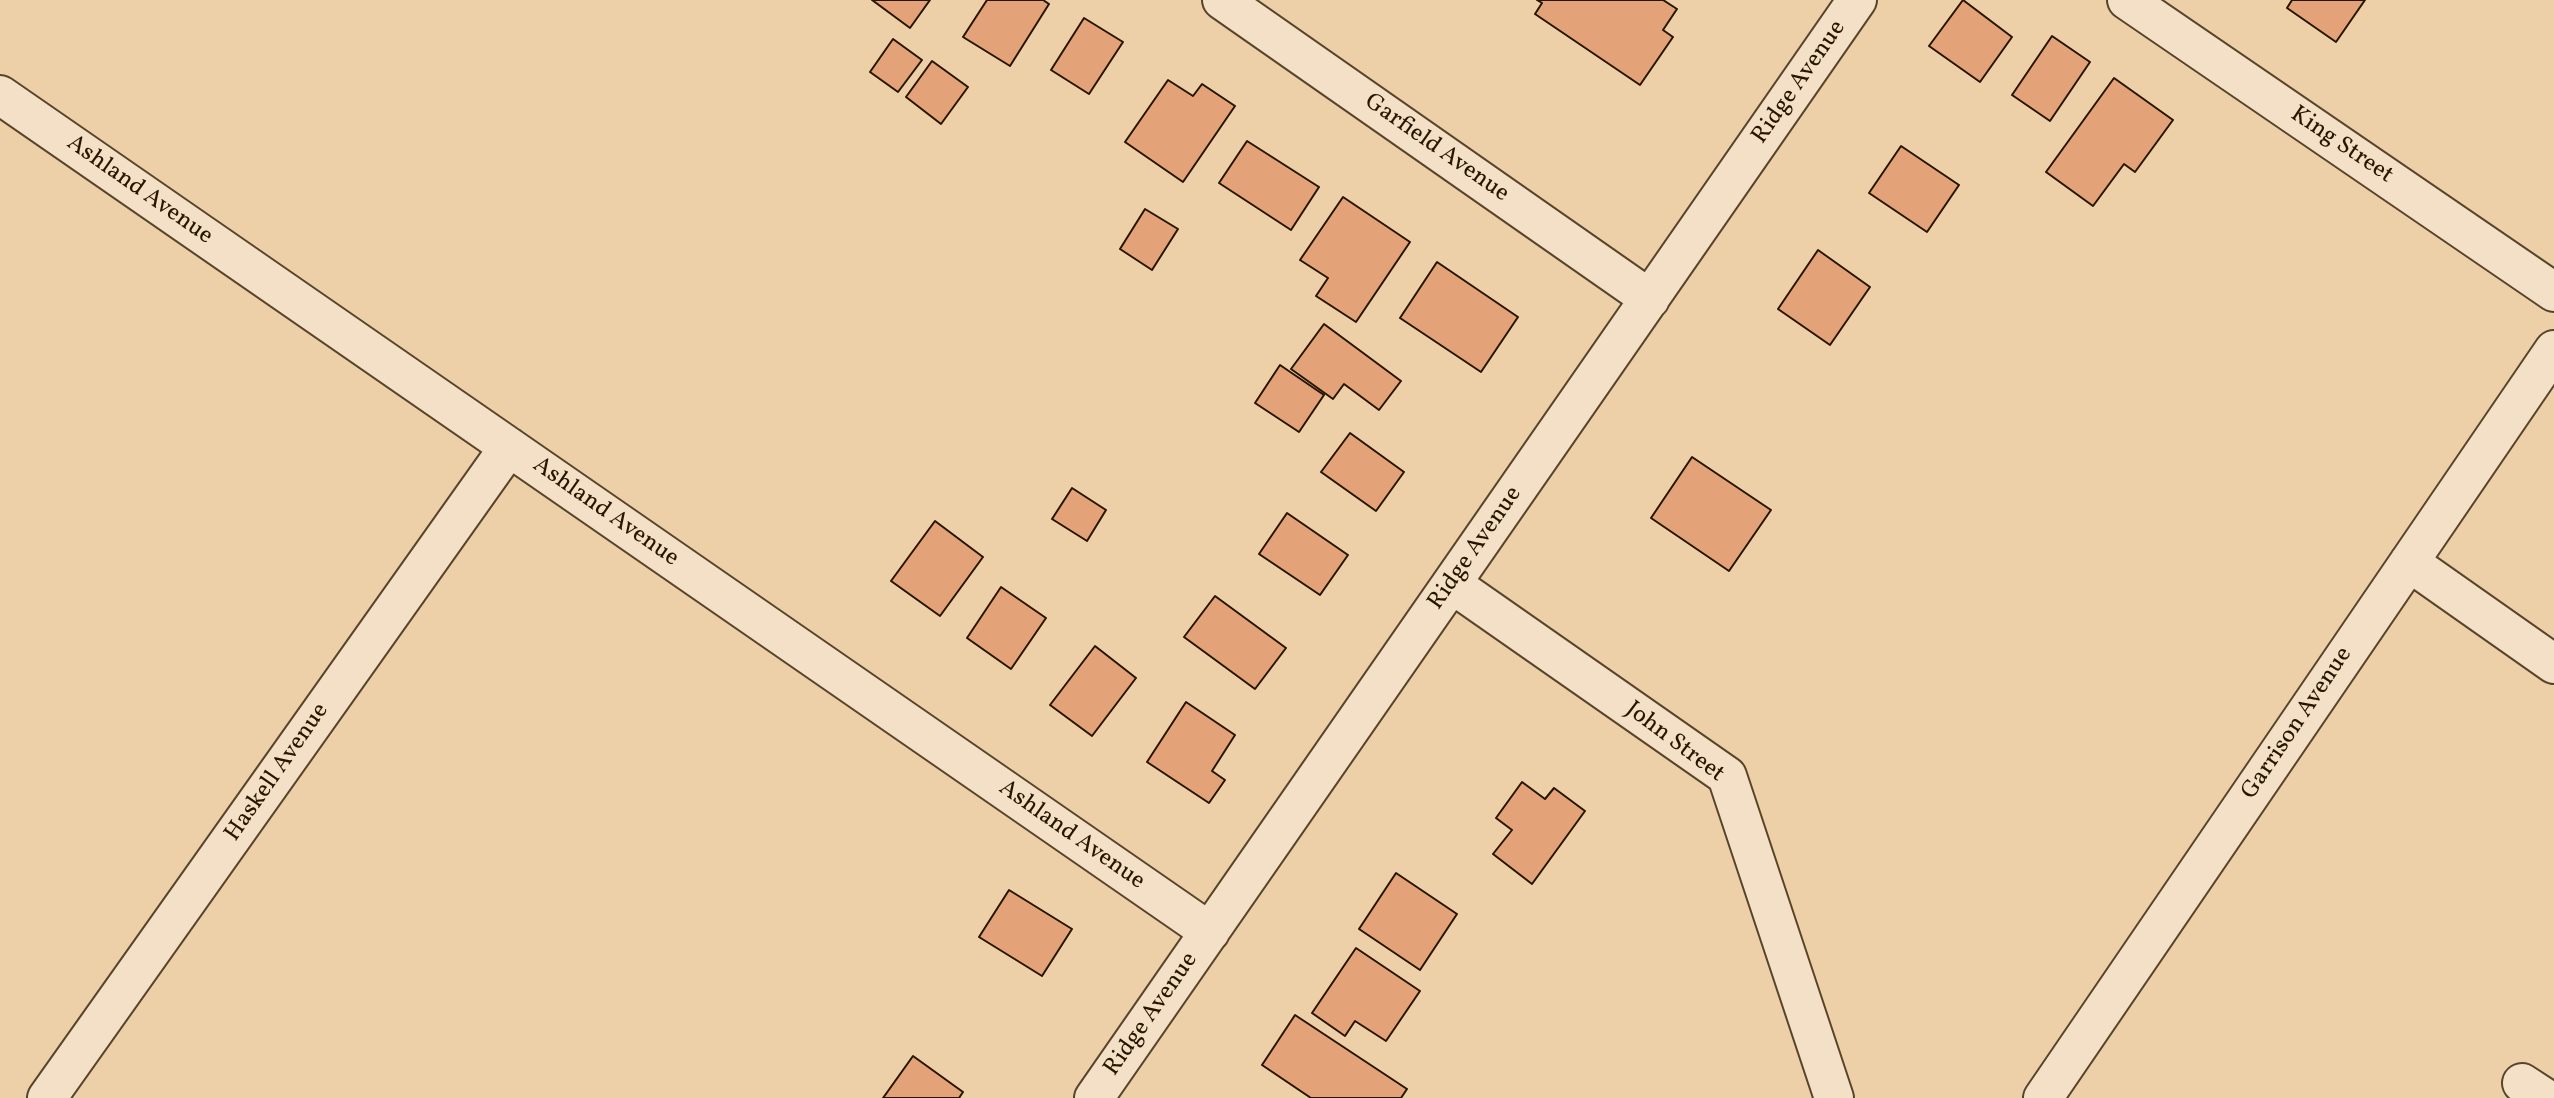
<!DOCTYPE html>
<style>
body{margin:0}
canvas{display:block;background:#edd0a7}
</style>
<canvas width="2554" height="1098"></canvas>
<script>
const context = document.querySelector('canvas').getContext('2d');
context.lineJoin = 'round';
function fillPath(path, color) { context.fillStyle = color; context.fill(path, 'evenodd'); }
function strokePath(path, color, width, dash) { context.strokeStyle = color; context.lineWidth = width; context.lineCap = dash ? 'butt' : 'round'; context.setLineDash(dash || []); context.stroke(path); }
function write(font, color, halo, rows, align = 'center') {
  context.font = font + ' Vollkorn,serif'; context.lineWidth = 6; context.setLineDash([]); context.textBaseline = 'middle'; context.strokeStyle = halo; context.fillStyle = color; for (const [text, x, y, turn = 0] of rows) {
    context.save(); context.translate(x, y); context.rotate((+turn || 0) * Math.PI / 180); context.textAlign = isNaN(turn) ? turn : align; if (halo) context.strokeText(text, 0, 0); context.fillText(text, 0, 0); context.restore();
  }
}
const building = new Path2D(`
 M872 0H930L910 28Z
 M987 0H1043L1049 4 1010 66 963 37Z
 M1537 0H1663L1677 9 1663 30 1673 37 1640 85 1535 14 1542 3Z
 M1963 0 2012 37 1980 82 1929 46Z
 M2292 0H2365L2336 42 2287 8Z
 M1084 18 1123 42 1089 94 1051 70Z
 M2052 36 2090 62 2050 121 2012 95Z
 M893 39 922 60 898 92 870 72Z
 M932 61 968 87 941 124 906 97Z
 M2114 78 2173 120 2135 172 2124 164 2093 206 2046 172Z
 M1168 80 1193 96 1202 84 1235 106 1183 182 1125 142Z
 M1247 141 1319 187 1291 230 1219 183Z
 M1901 146 1959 185 1927 232 1869 193Z
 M1343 197 1410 242 1356 322 1316 296 1328 278 1300 260Z
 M1145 209 1178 229 1152 270 1120 249Z
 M1818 250 1870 287 1830 345 1778 309Z
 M1437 262 1518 317 1481 372 1400 318Z
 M1324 324 1401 381 1379 410 1344 384 1333 399 1291 369Z
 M1280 365 1324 395 1299 432 1255 403Z
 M1350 433 1404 472 1376 511 1321 472Z
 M1692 457 1771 510 1729 571 1651 518Z
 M1072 488 1106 510 1087 541 1052 519Z
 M1287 513 1348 555 1320 595 1259 554Z
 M935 521 983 557 940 616 891 581Z
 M1001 587 1046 618 1011 669 967 638Z
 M1215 596 1286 648 1255 689 1184 637Z
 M1095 646 1136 678 1092 736 1050 705Z
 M1186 702 1235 735 1212 771 1225 780 1209 803 1147 762Z
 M1522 782 1545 799 1554 788 1585 811 1532 884 1493 854 1512 830 1496 818Z
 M1396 873 1457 914 1420 970 1359 929Z
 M1009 890 1072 929 1042 976 979 937Z
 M1356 948 1420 991 1386 1041 1355 1021 1345 1036 1312 1013Z
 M1295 1015 1407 1089 1401 1098H1311L1262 1065Z
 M913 1056 963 1092 959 1098H883Z`);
const minor = new Path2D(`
 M1222 0 1650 299
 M2127 0 2554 292
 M0 95 1210 932
 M2409 562 2554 664
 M1452 584 1727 776 1834 1098
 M2522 1083 2545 1098
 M47 1098 509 447
 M1094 1098 1857 0
 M2043 1098 2554 350`);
const streetNames = [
 ["Ridge Avenue",1800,83,-55],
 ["King Street",2341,146,34],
 ["Garfield Avenue",1436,149,35],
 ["Ashland Avenue",139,191,35],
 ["Ashland Avenue",605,513,35],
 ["Ridge Avenue",1476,549,-55],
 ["Garrison Avenue",2298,724,-56],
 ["John Street",1674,743,37],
 ["Haskell Avenue",278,773,-55],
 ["Ashland Avenue",1071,836,35],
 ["Ridge Avenue",1152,1015,-55]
];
fillPath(building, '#e3a278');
strokePath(building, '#271500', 2);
strokePath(minor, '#58442a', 42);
strokePath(minor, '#f3e0c6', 38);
write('24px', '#271500', '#f3e0c6', streetNames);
</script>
